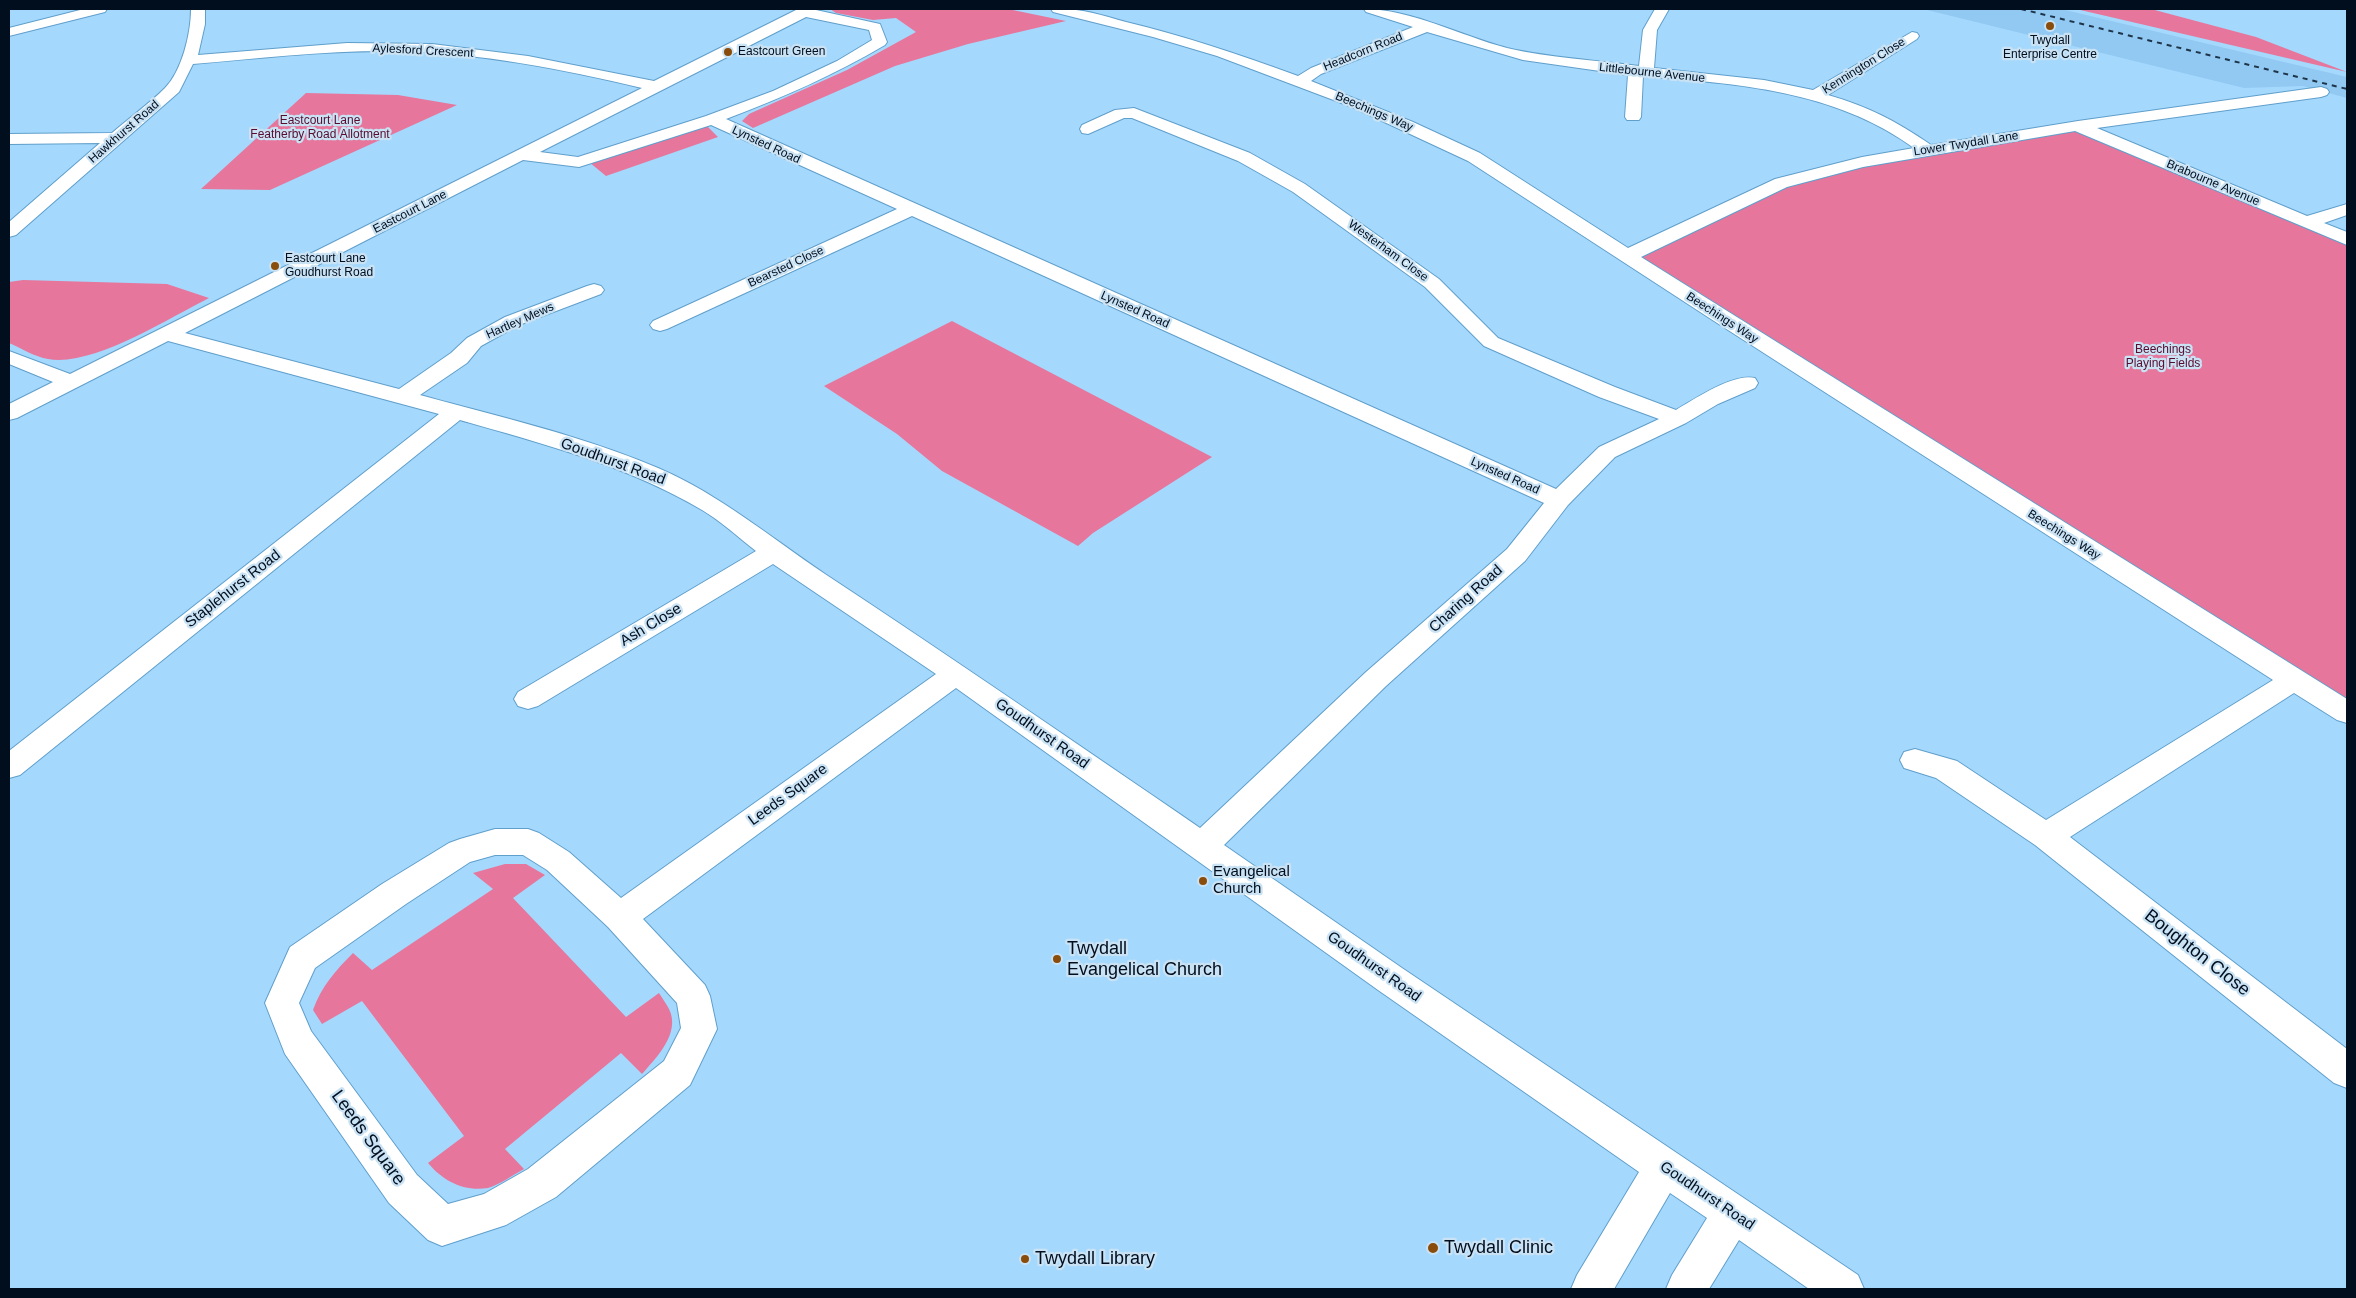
<!DOCTYPE html>
<style>
body{margin:0}
#map{position:relative;width:2356px;height:1298px;overflow:hidden;background:#a5d8fd;font-family:Arial,sans-serif}
canvas{display:block}
.frame{position:absolute;inset:0;border:10px solid #000e1e;pointer-events:none}
</style>
<div id="map">
<canvas width="2356" height="1298"></canvas>
<div class="frame"></div>
</div>
<script>
const context = document.querySelector('canvas').getContext('2d');
context.lineJoin = 'round';
function fillPath(path, color) { context.fillStyle = color; context.fill(path, 'evenodd'); }
function strokePath(path, color, width, dash) { context.strokeStyle = color; context.lineWidth = width; context.lineCap = dash ? 'butt' : 'round'; context.setLineDash(dash || []); context.stroke(path); }
function write(font, color, halo, rows, align = 'center') {
  context.font = font + ' Arial,sans-serif'; context.lineWidth = 4.5; context.setLineDash([]); context.textBaseline = 'middle'; context.strokeStyle = halo; context.fillStyle = color; for (const [text, x, y, turn = 0] of rows) {
    context.save(); context.translate(x, y); context.rotate((+turn || 0) * Math.PI / 180); context.textAlign = isNaN(turn) ? turn : align; if (halo) context.strokeText(text, 0, 0); context.fillText(text, 0, 0); context.restore();
  }
}
const built = new Path2D(`
 M1923 9H2061L2347 77V98L2303 86 2244 88Z`);
const green = new Path2D(`
 M830 9H1008L1066 21 968 44 895 66 753 128 742 121 749 114 847 70 916 32 896 18 873 20 836 13Z
 M2076 9H2151L2256 37 2347 72Z
 M306 93 398 95 457 105 270 190 201 189Z
 M707 126 718 137 606 176 589 162Z
 M2078 126 2347 239V712L2294 680 1627 256 1781 183 1862 162Z
 M23 280 167 284 209 298C167 319 93 367 48 359 35 357 21 348 9 343V282Z
 M952 321 1212 457 1093 533 1078 546 942 471 897 434 824 386Z
 M505 864H526L545 875 513 898 626 1017 659 993C662 998 666 1003 669 1009 681 1033 656 1058 642 1074L621 1053 505 1149 524 1169C513 1175 499 1185 488 1188 464 1192 443 1181 428 1163L464 1136 362 1001 322 1024 313 1010C321 987 336 970 353 953L372 970 493 889 473 873Z`);
const minor = new Path2D(`
 M84 9H107L105 12 9 36V28Z
 M191 9H205V24L198 55 347 43 432 44 528 56 654 81 798 9H817L816 10 880 24 887 42 885 45C834 75 782 98 726 119L1556 489 1599 447 1659 419 1599 397 1484 346 1425 287 1293 192 1238 161 1132 118H1124L1088 134 1082 133 1080 129 1082 125 1115 110 1134 108 1250 153 1305 184 1439 279 1498 338 1615 387 1676 410C1695 399 1733 373 1755 378L1758 383 1755 388 1718 404 1686 423 1615 457 1568 505 1525 561 1386 686 1224 845 1402 968 1858 1275 1864 1289H1809L1739 1240 1709 1289H1666L1672 1275 1707 1218 1670 1193 1614 1289H1571L1577 1275 1639 1172 1378 990 956 688 643 919 705 985 710 996 717 1029 690 1085 556 1197 506 1225 442 1246 428 1240 389 1203 285 1054 265 1003 290 947 382 884 449 843 460 839 495 829H528L539 833 569 852 621 898 936 674 773 564 538 706 528 709 518 706 514 699 518 692 756 551C739 538 721 521 702 510 626 465 543 444 460 420L20 775 9 778V751L439 414 168 341 17 418 9 420V404L53 382 9 364V351L70 374 642 88C562 69 480 53 398 51 329 50 261 58 193 64L179 92 16 235 9 237V222L100 143 9 144V134L112 133C129 118 149 104 165 88 182 71 191 33 191 9ZM806 17 869 30 872 40 837 61 773 91 706 116 578 157 540 152ZM711 125 897 209 653 321 650 325 653 329 660 331 667 329 912 216 1544 503 1507 549 1366 672 1200 828C1076 743 951 657 825 574 770 537 719 494 658 468 581 435 499 417 420 395L467 363 481 346 519 325 601 294 604 290 601 286 594 284 587 286 505 317 467 338 451 353 399 389 185 333 523 160 579 167ZM495 855H523L547 870 608 927 677 1003 681 1028 664 1061 528 1169 484 1194 448 1204 417 1175 311 1031 299 1003 315 968 406 904 470 862Z
 M1051 9C1077 7 1101 15 1126 22 1185 36 1241 55 1298 76L1311 68 1413 27 1366 12 1364 9C1411 9 1461 36 1507 48 1550 58 1595 60 1639 66L1643 30 1655 9H1669L1657 30 1654 68 1764 80 1813 90 1912 32 1917 33 1919 36 1917 39 1828 95C1869 107 1896 121 1931 145L2078 121 2321 87 2327 89 2329 92 2327 95 2321 97 2097 128 2307 216 2347 204V215L2324 223 2347 232V245L2075 131 1863 167 1787 187 1641 257 2347 699V723L2337 720 2294 693 2070 837 2347 1049V1088L2334 1083 2035 845 1936 778 1904 768 1900 760 1904 752 1915 749 1957 761 2046 820 2273 680 1714 321 1468 161 1352 107 1217 56 1153 37 1053 12ZM1427 32 1523 60 1628 75 1625 117 1627 120H1639L1641 117 1643 76C1738 84 1834 90 1914 148L1862 157 1775 179 1628 248 1480 153 1413 122 1311 81 1321 74Z`);
const rail = new Path2D(`
 M2021 9 2347 89`);
const markers = [
 [2050,26,5,"#894c0a"],
 [728,52,5,"#894c0a"],
 [275,266,5,"#894c0a"],
 [1203,881,5,"#894c0a"],
 [1057,959,5,"#894c0a"],
 [1433,1248,6,"#894c0a"],
 [1025,1259,5,"#894c0a"]
];
const farPoinames = [
 ["Twydall",2050,41,"center"],
 ["Enterprise Centre",2050,55,"center"],
 ["Eastcourt Green",738,52],
 ["Eastcourt Lane",285,259],
 ["Goudhurst Road",285,273]
];
const farStreetnames = [
 ["Aylesford Crescent",423,51,3],
 ["Headcorn Road",1363,52,-22],
 ["Kennington Close",1864,66,-32],
 ["Littlebourne Avenue",1652,73,6],
 ["Beechings Way",1374,112,23],
 ["Hawkhurst Road",124,132,-41],
 ["Lower Twydall Lane",1966,144,-9],
 ["Lynsted Road",766,145,25],
 ["Brabourne Avenue",2213,183,23],
 ["Eastcourt Lane",410,212,-27],
 ["Westerham Close",1388,251,36],
 ["Bearsted Close",786,267,-25],
 ["Lynsted Road",1135,310,24],
 ["Beechings Way",1722,318,33],
 ["Hartley Mews",520,321,-24],
 ["Lynsted Road",1505,476,24],
 ["Beechings Way",2064,535,32]
];
const farParknames = [
 ["Eastcourt Lane",320,121],
 ["Featherby Road Allotment",320,135],
 ["Beechings",2163,350],
 ["Playing Fields",2163,364]
];
const streetNames = [
 ["Goudhurst Road",613,462,20],
 ["Staplehurst Road",233,589,-38],
 ["Charing Road",1466,599,-42],
 ["Ash Close",651,625,-31],
 ["Goudhurst Road",1042,734,35],
 ["Leeds Square",788,795,-36],
 ["Goudhurst Road",1374,967,35],
 ["Goudhurst Road",1707,1196,34]
];
const poiNames = [
 ["Evangelical",1213,872],
 ["Church",1213,889]
];
const nearPoinames = [
 ["Twydall",1067,949],
 ["Evangelical Church",1067,970],
 ["Twydall Clinic",1444,1248],
 ["Twydall Library",1035,1259]
];
const nearStreetnames = [
 ["Boughton Close",2197,953,38],
 ["Leeds Square",368,1138,54]
];
fillPath(built, '#91c9f2');
fillPath(green, '#e6769c');
strokePath(minor, '#5f9fcb', 2);
fillPath(minor, '#fff');
strokePath(rail, '#1f3448', 2, [5, 5]);
for (const [x, y, r, color] of markers) { const dot = new Path2D(); dot.arc(x, y, r, 0, 2 * Math.PI); context.fillStyle = color; context.fill(dot); strokePath(dot, '#c9e2f4', 2); }
write('12px', '#000e1e', '#c9e2f4', farPoinames, 'left');
write('12px', '#000e1e', '#c9e2f4', farStreetnames);
write('12px', '#590c2e', '#c9e2f4', farParknames);
write('15px', '#000e1e', '#c9e2f4', streetNames);
write('15px', '#000e1e', '#c9e2f4', poiNames, 'left');
write('18px', '#000e1e', '#c9e2f4', nearPoinames, 'left');
write('18px', '#000e1e', '#c9e2f4', nearStreetnames);
</script>
